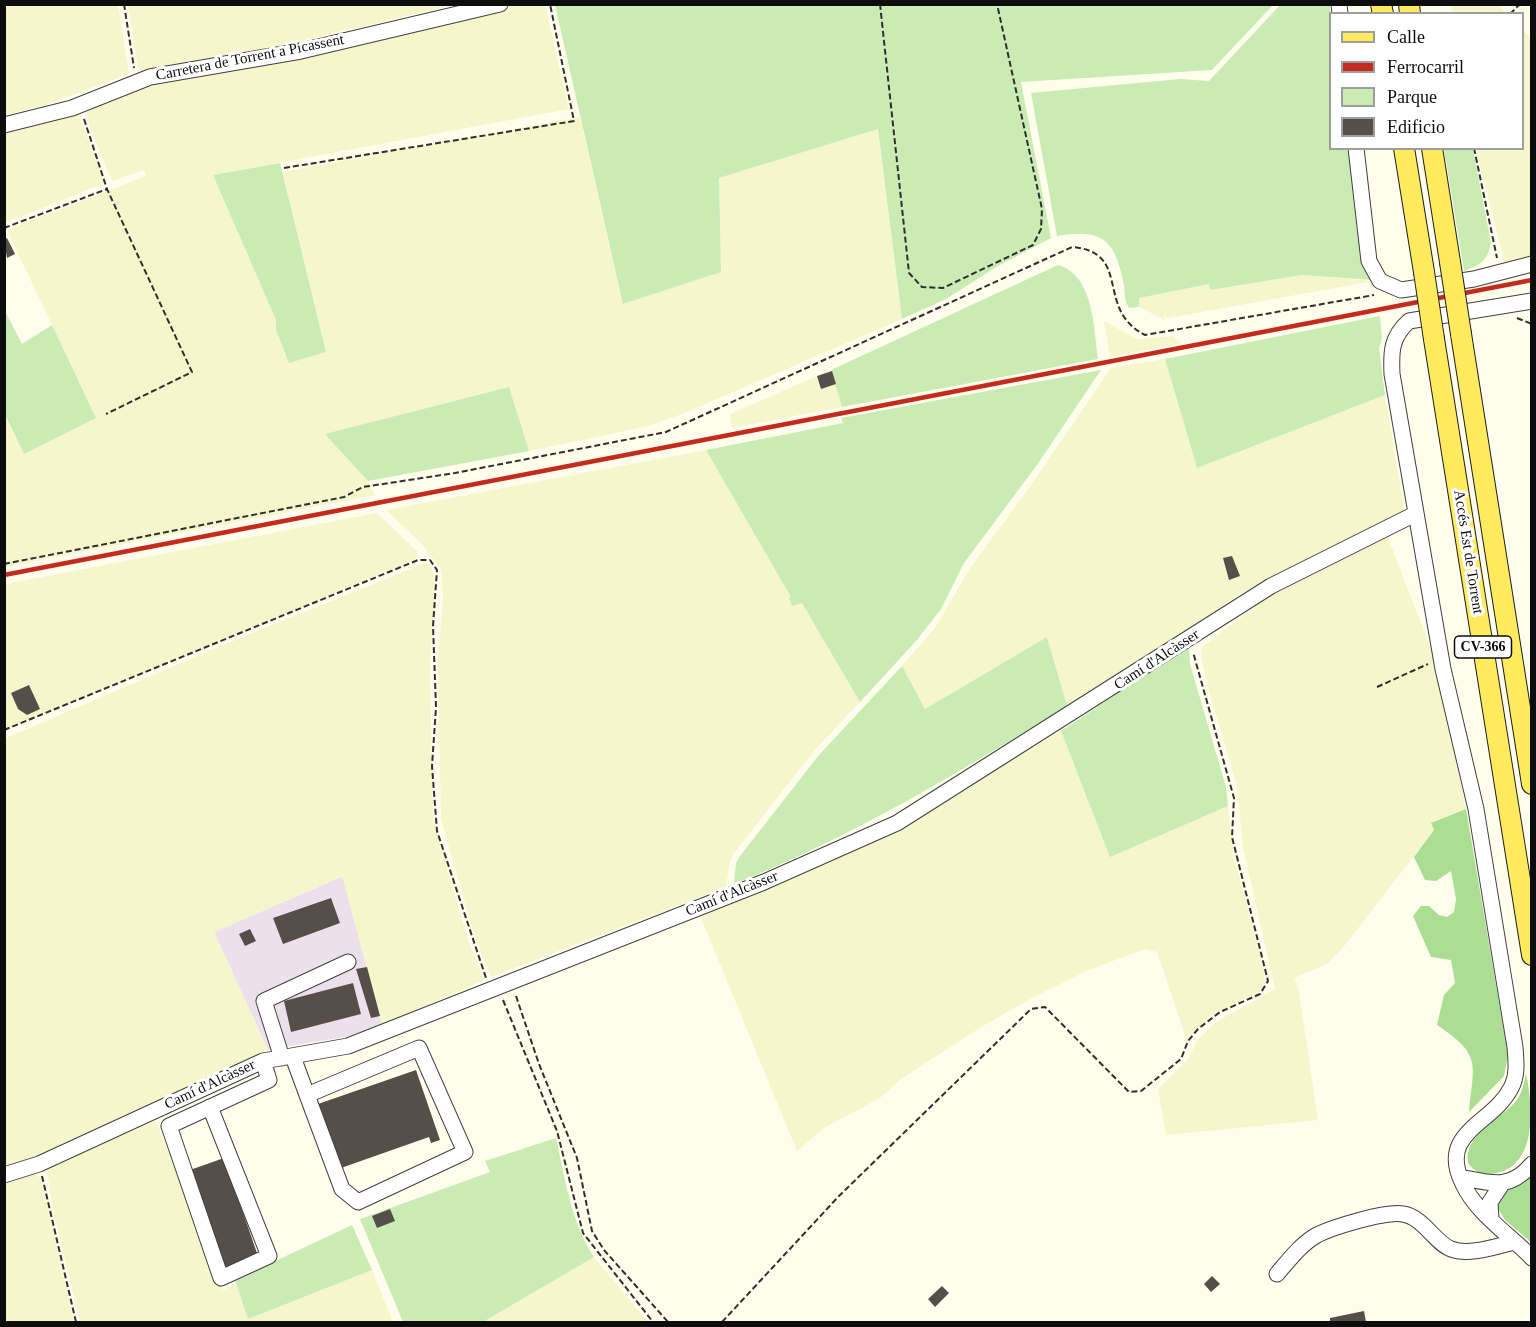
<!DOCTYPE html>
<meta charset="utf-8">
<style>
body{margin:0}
#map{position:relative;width:1536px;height:1327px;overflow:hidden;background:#fffeed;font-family:Georgia,serif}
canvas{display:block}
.frame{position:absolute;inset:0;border:6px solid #0d0d0d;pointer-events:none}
.legend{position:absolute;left:1329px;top:12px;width:195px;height:138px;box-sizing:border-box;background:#fff;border:2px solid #9e9e9e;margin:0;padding:8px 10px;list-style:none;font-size:18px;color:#0d0d0d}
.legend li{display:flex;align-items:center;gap:12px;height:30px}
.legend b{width:30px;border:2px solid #9e9e9e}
</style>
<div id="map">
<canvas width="1536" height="1327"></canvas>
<div class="frame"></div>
<ul class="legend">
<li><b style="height:8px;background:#ffeb5d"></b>Calle</li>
<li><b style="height:8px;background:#c42a1e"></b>Ferrocarril</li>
<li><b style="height:16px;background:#caebb4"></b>Parque</li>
<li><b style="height:16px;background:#564f49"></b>Edificio</li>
</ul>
</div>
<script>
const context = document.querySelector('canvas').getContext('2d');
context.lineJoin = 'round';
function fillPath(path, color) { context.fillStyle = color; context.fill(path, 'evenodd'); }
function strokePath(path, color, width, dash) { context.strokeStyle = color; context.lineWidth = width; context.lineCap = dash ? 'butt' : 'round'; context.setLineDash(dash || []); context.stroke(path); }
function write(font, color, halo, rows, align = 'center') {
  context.font = font + ' Georgia,serif'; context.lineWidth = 6; context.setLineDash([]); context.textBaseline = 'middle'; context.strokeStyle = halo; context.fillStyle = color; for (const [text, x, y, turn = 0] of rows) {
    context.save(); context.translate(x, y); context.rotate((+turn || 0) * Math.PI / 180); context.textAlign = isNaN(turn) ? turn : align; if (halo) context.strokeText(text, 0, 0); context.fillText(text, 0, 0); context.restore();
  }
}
const industrial = new Path2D(`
 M343 876 382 1025 351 1036 268 1050 214 932Z`);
const farmland = new Path2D(`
 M4 5H118L129 74 45 105 5 115Z
 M128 5H453L279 46 143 72 138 68Z
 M514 5H545L569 109 213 175 276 320V330L289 363 326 352 282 172 580 117 623 304 721 272 719 178 878 129 902 319 685 413 648 426 606 435 529 451 509 387 326 434 366 479 375 495 5 567 4 415 24 454 96 418 7 230 146 176 144 170 112 181 89 126 87 107 131 89 437 25Z
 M1451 5H1498L1506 13H1452Z
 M1523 31 1532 39 1531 273 1508 277 1476 149 1522 148Z
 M77 111 105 183 5 223V131Z
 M1302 275 1374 281 1168 318 1164 315 1165 320 1139 307 1138 298 1209 284 1210 290Z
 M1104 321 1137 339 1173 336 1182 343 1110 357Z
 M1165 359 1197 468 1385 395 1405 514 1324 550 1235 597 1192 630 1067 706 1047 637 925 709 902 666 935 628 970 568 1029 488 1111 368Z
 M831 370 842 407 732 428 730 414Z
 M706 450 792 597V606L802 602 860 702 814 751 734 853 730 861 726 887 491 977 474 935 441 819 438 660 443 597 441 570 422 544 386 510Z
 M377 513 418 552 416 559 5 730V584Z
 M1387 535 1437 665 1466 809 1431 823 1434 830 1345 945 1327 964 1294 978 1298 986 1318 1120 1166 1135 1158 1089 1188 1059 1197 1041 1216 1022 1275 989 1243 848 1237 786 1209 691 1201 657 1202 647 1266 598 1327 564Z
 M425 563H428L433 572 435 583 430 666 433 820 467 937 484 980 382 1025 342 876 214 932 268 1050 39 1158 5 1169 4 739 213 649Z
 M1061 731 1110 856 1228 806 1233 852 1265 975 1263 987 1259 992 1211 1015 1187 1041 1157 952 1145 949 1091 969 1034 997 981 1027 901 1079 880 1098 824 1128 797 1151 699 913 868 843Z
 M156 1121 223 1290 237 1284 248 1319 372 1270 393 1322H80L51 1201 47 1168Z
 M33 1174 41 1178 74 1322H5V1184Z
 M594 1257 648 1322H483Z`);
const green = new Path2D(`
 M555 5V4L1273 5 1212 70 1021 82 1051 238 998 266 946 299 902 319 878 129 719 178 721 272 623 304Z
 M1280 5H1330V148L1349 149 1357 231 1373 280 1302 275 1210 290 1209 284 1139 298V307L1129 308C1124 302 1125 293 1124 285 1115 240 1103 228 1057 236L1031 93 1180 79 1209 81Z
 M1444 149H1473L1491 243C1487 261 1481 265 1464 271Z
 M280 163 326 352 289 363 276 330V320L213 175Z
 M1058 265C1094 275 1094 329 1098 359L842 407 831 370Z
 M4 309 22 344 52 325 96 418 24 454 5 415Z
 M1380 316 1382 338 1379 348 1385 395 1197 468 1165 359Z
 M1101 370 1037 465 964 563 941 609 917 640 860 702 802 603 792 606 789 598 791 597 706 450 843 423 841 418Z
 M509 387 529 451 368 481 325 434Z
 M1047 637 1067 706C956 774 856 835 734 884L736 863 740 856 819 755 902 666 925 709Z
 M1189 646 1190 664 1226 787 1228 806 1110 857 1061 731Z
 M556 1138C565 1178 571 1222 594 1257L483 1322H403L360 1219 490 1172 485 1161Z
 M352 1225 372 1270 248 1319 235 1280Z`);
const forest = new Path2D(`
 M1466 809 1508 1055 1504 1076 1469 1112C1474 1063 1482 1055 1437 1025L1444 995 1455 983 1451 960 1431 957 1413 916 1421 906H1429L1439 915 1447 917 1454 912 1456 899 1451 871 1436 881 1425 880 1414 857 1434 830 1431 823Z
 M1526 1074C1534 1109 1536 1165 1497 1173 1485 1176 1475 1173 1468 1163 1463 1135 1501 1119 1516 1101 1522 1094 1524 1083 1526 1074Z
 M1531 1175V1242L1505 1220 1497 1207 1503 1192Z`);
const building = new Path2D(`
 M7 238 15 254 7 258 4 240Z
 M832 371 836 384 821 389 817 376Z
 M1232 556 1240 576 1229 580 1223 558Z
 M29 685 40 709 27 715 18 709 11 693Z
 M331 898 340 923 283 944 273 918Z
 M250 929 256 941 245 946 239 934Z
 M367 967 380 1016 371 1018 356 969Z
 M353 983 361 1014 291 1032 284 1001Z
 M416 1070 440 1140 431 1143 429 1137 341 1168 318 1104Z
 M224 1158 258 1256 224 1268 190 1170Z
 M390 1209 395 1221 377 1228 372 1216Z
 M1212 1276 1220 1284 1211 1292 1204 1284Z
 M942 1286 949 1293 935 1307 928 1299Z
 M1364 1311 1366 1322H1330V1318Z`);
const path = new Path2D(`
 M124 4 134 68
 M880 4 909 273 922 287 943 288 1033 245 1041 229 1042 209 997 4
 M1510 14 1519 5
 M84 119 107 189 192 372 106 414
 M1474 148 1497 258
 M284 168 574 121 550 4
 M4 228 107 189
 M1517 318 1532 324
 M1532 386V465
 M4 564 344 497 363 487 455 473 666 432 1072 247C1133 252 1094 309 1145 335L1374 295
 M1377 687 1428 664
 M4 730 418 560H430L437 570 433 626 436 707 432 766 437 831 486 978
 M516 996 539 1064 577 1158 592 1231 604 1250 668 1322
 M503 1000 557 1131 583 1233 653 1322
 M42 1176 76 1322
 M722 1322 839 1196 1031 1009 1045 1007 1129 1092 1141 1091 1181 1059 1188 1041 1198 1029 1220 1012 1260 994 1268 981 1232 837 1234 798 1193 652`);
const minor = new Path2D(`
 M1339 4 1340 14
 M4 125 72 108 150 77 301 51 500 4
 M1356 148 1369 261 1380 281 1401 290 1474 279 1532 264
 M1532 301 1409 321C1391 337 1391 352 1392 374L1443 669 1476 809 1515 1047C1516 1061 1518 1075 1511 1088 1492 1125 1437 1132 1463 1184 1477 1214 1510 1235 1532 1258
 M293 1057 307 1095 419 1048 465 1152 358 1202 342 1189 307 1095
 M282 1058 264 1001 348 962
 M210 1107 269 1256 221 1278 169 1126 269 1080 263 1061
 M4 1175 39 1164 263 1061 348 1046 764 882 897 823 1271 586 1415 514
 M1460 1177C1491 1183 1509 1191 1532 1164
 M1491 1219 1490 1202 1502 1184
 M1277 1274C1289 1260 1301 1244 1317 1235 1333 1227 1385 1211 1403 1214 1423 1217 1435 1243 1451 1249 1470 1256 1496 1246 1515 1242`);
const major = new Path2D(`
 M1381 4 1383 14
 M1409 4 1410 14
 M1404 148 1424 272
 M1432 148 1450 262
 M1461 334 1532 784
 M1434 339 1532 955`);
const rail = new Path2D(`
 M4 575 1532 280`);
const majorBridge = new Path2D(`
 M1450 262 1461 334
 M1424 272 1434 339`);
const shields = [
 [1483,647,57]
];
const shieldNames = [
 ["CV-366",1483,647]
];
const streetNames = [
 ["Carretera de Torrent a Picassent",250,58,-11],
 ["Accés Est de Torrent",1468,552,81],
 ["Camí d'Alcàsser",1157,660,-33],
 ["Camí d'Alcàsser",732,894,-22],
 ["Camí d'Alcàsser",210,1085,-25]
];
fillPath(industrial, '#ece0ec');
fillPath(farmland, '#f5f6cb');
fillPath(green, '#caebb4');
fillPath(forest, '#abdd93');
fillPath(building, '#564f49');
strokePath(minor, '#404040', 17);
strokePath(major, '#1e1e1e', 22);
strokePath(path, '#2f2f2f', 2, [6, 3]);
strokePath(minor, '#fff', 15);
strokePath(major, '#ffeb5d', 20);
strokePath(rail, '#c42a1e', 4.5);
strokePath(majorBridge, '#1e1e1e', 22, []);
strokePath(majorBridge, '#ffeb5d', 20);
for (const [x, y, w] of shields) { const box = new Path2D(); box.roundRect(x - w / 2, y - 11, w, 22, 4.5); context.fillStyle = '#fff'; context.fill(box); strokePath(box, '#0d0d0d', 1.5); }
write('bold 14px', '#0d0d0d', null, shieldNames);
write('15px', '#0d0d0d', '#fff', streetNames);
</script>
